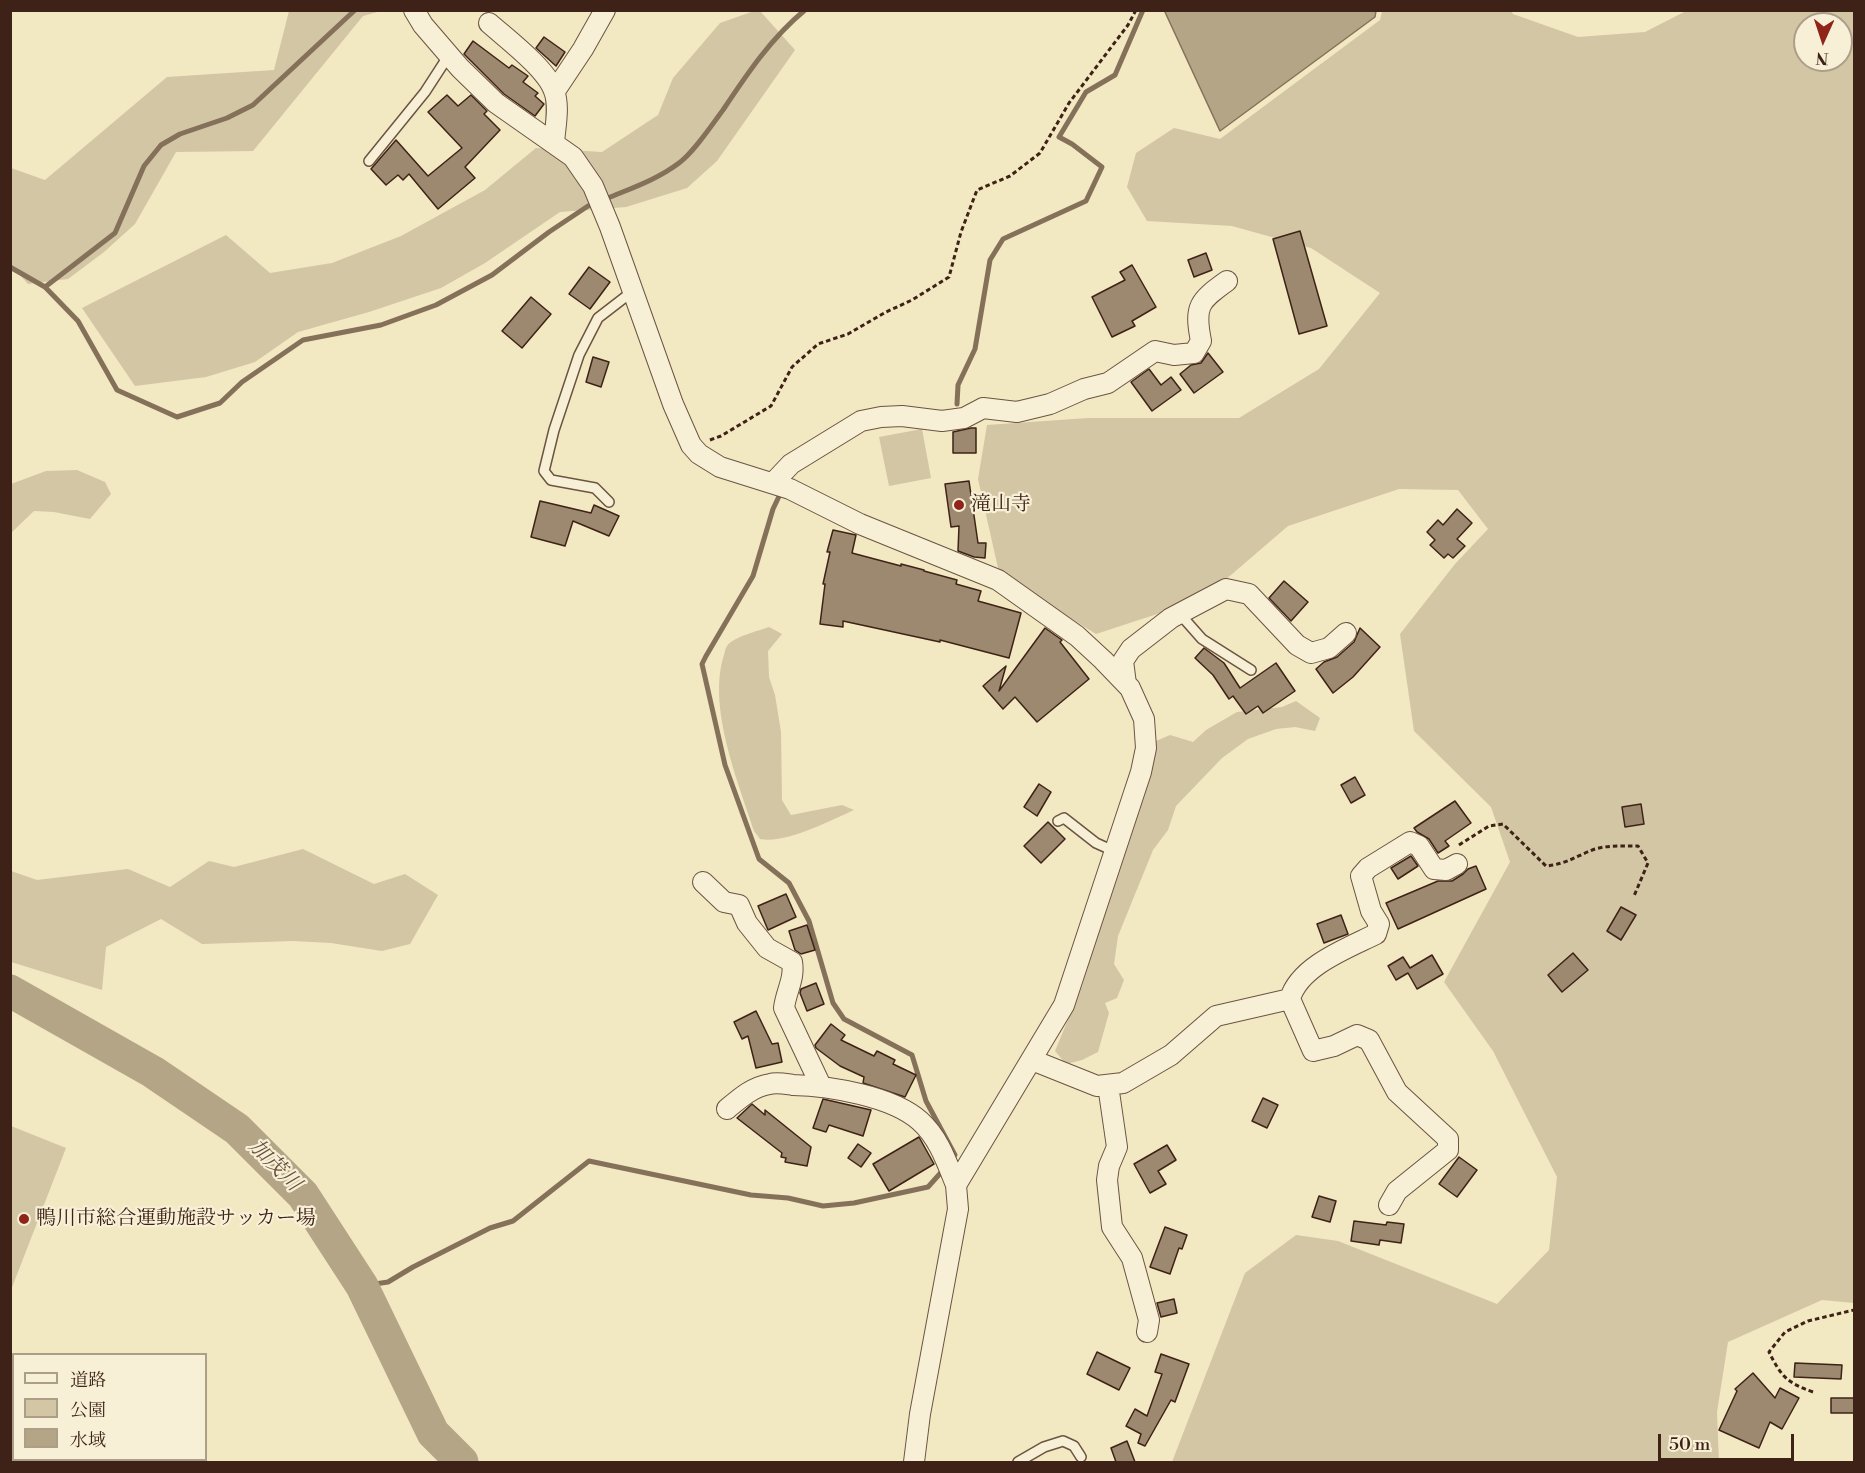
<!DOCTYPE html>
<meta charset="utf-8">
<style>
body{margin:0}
#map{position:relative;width:1865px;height:1473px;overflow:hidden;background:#f2e8c1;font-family:"Libre Bodoni","Noto Serif JP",serif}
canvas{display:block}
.frame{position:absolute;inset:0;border:12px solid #3e2217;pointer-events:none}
.legend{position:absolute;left:12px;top:1353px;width:195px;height:108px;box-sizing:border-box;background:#f7f0d7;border:2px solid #ad9e8a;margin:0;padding:8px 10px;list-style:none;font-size:18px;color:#3e2217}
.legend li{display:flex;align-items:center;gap:12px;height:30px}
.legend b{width:30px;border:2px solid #ad9e8a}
.north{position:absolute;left:1793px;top:12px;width:60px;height:60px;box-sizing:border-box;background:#f7f0d7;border:2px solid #ad9e8a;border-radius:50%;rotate:183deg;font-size:16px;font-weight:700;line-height:24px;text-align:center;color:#3e2217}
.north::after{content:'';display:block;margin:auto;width:21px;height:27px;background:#8f2418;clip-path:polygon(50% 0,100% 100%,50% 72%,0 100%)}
.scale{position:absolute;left:1658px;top:1434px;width:136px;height:27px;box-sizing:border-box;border:3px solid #3e2217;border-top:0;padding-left:8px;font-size:18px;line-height:21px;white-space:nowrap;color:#3e2217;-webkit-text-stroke:4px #f7f0d7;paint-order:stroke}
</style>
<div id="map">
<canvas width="1865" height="1473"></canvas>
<div class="frame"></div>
<ul class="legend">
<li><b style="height:8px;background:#f7f0d7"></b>道路</li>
<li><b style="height:16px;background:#d3c6a4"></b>公園</li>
<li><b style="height:16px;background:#b5a587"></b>水域</li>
</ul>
<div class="north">N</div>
<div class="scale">50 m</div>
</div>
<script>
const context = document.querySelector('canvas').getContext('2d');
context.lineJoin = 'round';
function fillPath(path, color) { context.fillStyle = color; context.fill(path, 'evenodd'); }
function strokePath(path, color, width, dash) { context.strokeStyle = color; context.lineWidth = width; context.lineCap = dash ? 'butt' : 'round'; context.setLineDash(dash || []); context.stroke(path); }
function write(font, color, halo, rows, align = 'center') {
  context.font = font + ' "Libre Bodoni","Noto Serif JP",serif'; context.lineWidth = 4.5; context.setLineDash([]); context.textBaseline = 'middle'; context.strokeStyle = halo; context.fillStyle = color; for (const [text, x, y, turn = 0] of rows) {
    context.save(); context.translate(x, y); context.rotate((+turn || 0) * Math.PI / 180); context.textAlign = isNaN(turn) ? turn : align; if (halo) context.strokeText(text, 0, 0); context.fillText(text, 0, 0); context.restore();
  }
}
const green = new Path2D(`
 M289 11H381L363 16 253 151 176 152 135 224 104 252 68 279 28 284 11 265V168L45 180 167 77 274 70Z
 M754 11H760L795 50 717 161 687 188 626 207 560 212 485 263 441 288 369 312 298 332 255 362 206 377 135 386 82 308 226 235 270 273 332 263 401 236 485 190 536 148 602 152 658 115 673 78 720 23Z
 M1382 11H1511L1513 14 1578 37 1645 32 1686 11H1854V1303L1822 1300 1728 1342 1717 1412 1719 1462H1172L1245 1273 1296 1235 1338 1241 1497 1304 1549 1250 1557 1177 1493 1051 1444 982 1510 862 1491 807 1414 731 1400 634 1455 564 1488 529 1458 490 1399 489 1288 526 1203 599 1096 634 1046 603 998 568 978 479 987 425 1088 418H1239L1319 369 1380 293 1311 248 1232 226 1147 221 1127 187 1136 153 1174 128 1220 139 1380 20ZM1805 24H1841V60H1805Z
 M922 429 931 478 889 486 879 437Z
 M77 470 105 482 111 494 90 519 54 512 34 511 11 533V484L46 471Z
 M769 627 782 634 768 651 769 677 775 695 781 732 782 800 791 815 842 805 854 810C829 821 786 844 760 839L754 831C738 781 707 707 724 655 725 652 725 649 727 646 733 637 758 631 769 627Z
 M1296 701 1320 718 1315 731 1295 727 1276 729 1248 739 1222 758 1176 806 1168 830 1153 850 1118 936 1114 964 1124 980 1117 998 1105 1003 1109 1013 1098 1052 1082 1060 1066 1064 1055 1051 1082 986 1156 741 1170 735 1193 742 1206 730 1237 712 1282 707Z
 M303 849 374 884 405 874 438 895 410 944 382 951 331 943 293 941 202 944 161 919 106 947 102 990 11 962V871L37 880 128 869 170 887 209 861 234 867Z
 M11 1126 66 1148 11 1290Z`);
const water = new Path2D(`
 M1166 10H1376V11L1375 17 1220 131 1165 12Z`);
const stream = new Path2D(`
 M608 198C632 188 658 179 679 163 694 152 711 126 723 110 747 74 771 38 805 10
 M10 267 45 287 78 321 117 390 177 417 220 403 242 382 303 340 381 325 436 305 492 275 549 232 588 206
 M45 287 115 233 144 166 161 145 180 134 227 118 253 105 355 10
 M957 404 958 385 975 349 990 260 1003 239 1086 201 1102 167 1072 144 1059 137 1086 92 1115 75 1143 10
 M782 490 773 509 753 576 706 656 702 664 725 765 759 859 789 883 809 921 833 1003 844 1019 912 1055 926 1101 955 1155 951 1160
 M362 1286 388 1282 413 1267 490 1228 513 1221 589 1161 751 1195 788 1198 823 1206 854 1203 928 1187 945 1168`);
const river = new Path2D(`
 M10 991 153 1072 237 1129 303 1195 362 1286 433 1433 462 1462`);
const building = new Path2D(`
 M544 37 565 52 556 66 536 48Z
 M473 41 509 68 512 65 528 76 523 82 538 93 535 96 544 104 535 116 504 94 464 54Z
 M447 95 458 106 471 95 487 111 484 114 500 130 465 167 475 178 438 209 409 174 403 180 398 175 386 185 371 169 396 140 428 176 462 148 428 112Z
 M1300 231 1327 326 1299 334 1273 239Z
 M1206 253 1212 270 1194 277 1188 260Z
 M1132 265 1156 307 1132 321 1135 326 1112 337 1092 297 1125 280 1120 272Z
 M589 267 610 282 590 309 569 294Z
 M531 297 551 314 522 348 502 331Z
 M1208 353 1223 372 1194 393 1180 374 1191 365 1201 363Z
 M593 357 609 362 601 387 586 382Z
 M1149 369 1161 385 1171 377 1181 390 1152 411 1131 382Z
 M971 428H976V453H953V432Z
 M969 481 978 543H986L985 558 974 557 958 551 959 526 951 527 945 484Z
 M540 501 591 513 594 505 619 516 609 536 573 521 565 546 531 537Z
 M1457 509 1472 523 1457 539 1465 546 1453 558 1448 554 1444 558 1430 545 1435 540 1427 532 1438 520 1443 525Z
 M833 530 856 535 852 553 901 566V564L924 570V571L957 580 956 584 981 591 978 601 1021 613 1009 658 940 640V642L843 621V627L820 624 825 584H823L830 552H827Z
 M1284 581 1308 602 1291 621 1269 598Z
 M1045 628 1062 640 1060 642 1089 679 1037 722 1015 697 1003 709 983 686 1006 666 999 691Z
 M1360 628 1380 647 1353 677 1333 693 1316 669 1324 662 1337 657 1354 642Z
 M1204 648 1224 663 1240 688 1276 663 1295 691 1263 713 1258 706 1246 714 1233 696 1229 699 1213 675 1195 658Z
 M1355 777 1365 795 1351 803 1341 785Z
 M1039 784 1051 792 1037 816 1024 807Z
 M1455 801 1471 823 1445 841 1449 846 1438 853 1429 839 1417 832 1414 828Z
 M1641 804 1644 824 1625 827 1622 807Z
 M1048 822 1065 839 1041 863 1024 846Z
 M1411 856 1418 866 1398 879 1391 868Z
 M1476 866 1486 889 1398 929 1386 903 1438 881H1452L1463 874 1468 869Z
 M786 894 796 917 768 930 758 906Z
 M1621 907 1636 915 1621 940 1607 931Z
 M1341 915 1348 934 1324 943 1317 924Z
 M807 925 815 950 801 954 795 950 789 931Z
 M1573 953 1588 970 1562 992 1548 975Z
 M1432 955 1443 974 1417 989 1408 973 1396 980 1388 966 1403 957 1410 968Z
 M816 983 824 1004 807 1011 800 993 801 989Z
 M756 1011 772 1044 778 1043 782 1062 756 1068 748 1036 742 1039 734 1022Z
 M831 1024 845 1035 841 1040 874 1056 877 1051 895 1060 893 1064 916 1075 905 1097 863 1083 864 1077 840 1066 816 1048 815 1045Z
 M1263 1098 1278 1105 1267 1128 1252 1121Z
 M823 1099 871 1110 863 1136 829 1125 826 1132 813 1128Z
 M752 1104 765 1115V1110L811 1147 807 1166 785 1162 786 1158 781 1157 782 1153 737 1118Z
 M919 1137 934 1164 889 1191 873 1164Z
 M858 1144 871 1153 861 1167 848 1158Z
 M1167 1145 1176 1160 1158 1171 1166 1184 1150 1193 1134 1164Z
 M1459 1157 1477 1170 1457 1197 1439 1184Z
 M1319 1196 1336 1201 1330 1222 1312 1217Z
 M1354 1221 1386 1225 1387 1222 1404 1224 1401 1243 1380 1240 1379 1245 1351 1241Z
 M1165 1227 1187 1235 1182 1249 1179 1248 1170 1274 1150 1267Z
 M1174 1299 1177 1313 1161 1317 1157 1303Z
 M1097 1352 1130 1368 1119 1390 1087 1374Z
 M1161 1354 1189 1364 1175 1402 1171 1400 1145 1446 1138 1443 1141 1434 1126 1426 1135 1409 1147 1416 1162 1374 1155 1372Z
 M1795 1363 1842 1365 1841 1379 1794 1377Z
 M1753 1373 1775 1398 1780 1388 1799 1398 1782 1429 1770 1422 1759 1448 1719 1430 1737 1391 1735 1389Z
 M1831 1398H1854V1413H1831Z
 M1127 1441 1135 1462H1116L1111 1448Z`);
const path = new Path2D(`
 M710 440 721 436 771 406 792 367 818 344 848 334 886 312 912 300 949 277 961 232 977 190 1010 176 1040 153 1069 103 1128 25 1136 10
 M1459 845 1489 826 1503 824 1546 866C1567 864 1576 856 1595 849 1609 845 1624 846 1638 846L1648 863 1634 896
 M1813 1392C1787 1383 1781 1376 1769 1352L1785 1332 1808 1321 1854 1310`);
const service = new Path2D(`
 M369 161 425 92 449 55
 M609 502 595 488 551 480 544 471 554 430 579 355 598 318 633 291
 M1179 613 1202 639 1251 670
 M1058 821 1064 818 1096 843 1116 852
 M1018 1462 1044 1447 1063 1441 1074 1446 1081 1457`);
const minor = new Path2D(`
 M414 10 423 25 460 68 496 103 573 157 593 186 610 227 673 404 691 445 699 454 720 467 790 489 860 524 998 580 1077 636 1103 660 1130 688 1144 719 1146 748 1141 772 1064 1005 956 1185 958 1209 920 1414 914 1462
 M489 23C507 39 547 69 554 91 560 106 555 128 554 143
 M555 91 583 49 605 10
 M773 483 791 464 861 421 881 417 902 416 942 421 964 418 983 408 1017 412 1050 404 1084 389 1108 383 1155 351 1174 355 1194 353 1201 341C1194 306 1199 301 1227 281
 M1126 684 1123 661 1131 649 1171 618 1226 589 1249 594 1297 645 1311 653 1329 648 1346 633
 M703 882 724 902 739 905 747 923 767 948 792 962C795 979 786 991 784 1008L821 1086
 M1290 999 1313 1051 1334 1046 1357 1035 1369 1040 1397 1092 1448 1139V1150L1397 1191 1389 1205
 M1032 1060 1097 1086 1123 1083 1171 1055 1216 1016 1290 999C1299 966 1348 948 1376 934L1379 924 1371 911 1361 876 1368 868 1410 842 1419 846 1434 869 1446 870 1457 864
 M1108 1085 1117 1147 1109 1166 1107 1180 1112 1227 1132 1258 1149 1320 1147 1332
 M727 1109C740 1098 752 1087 770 1084 777 1082 786 1084 793 1085 830 1086 892 1096 920 1121 939 1138 947 1163 956 1185`);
const markers = [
 [959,505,6,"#8f2418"],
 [24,1219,6,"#8f2418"]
];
const poiNames = [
 ["滝山寺",971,505],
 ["鴨川市総合運動施設サッカー場",36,1219]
];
const waterNames = [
 ["加茂川",274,1166,45]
];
fillPath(green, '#d3c6a4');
fillPath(water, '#b5a587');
strokePath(water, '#85715a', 1.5);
strokePath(stream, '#85715a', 5);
strokePath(river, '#b5a587', 33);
fillPath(building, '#9c896f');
strokePath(building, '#3e2217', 1.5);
strokePath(service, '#6b5442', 12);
strokePath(minor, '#6b5442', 22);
strokePath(path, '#3e2217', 3, [4.5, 3]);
strokePath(service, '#f7f0d7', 9);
strokePath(minor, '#f7f0d7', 20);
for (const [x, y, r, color] of markers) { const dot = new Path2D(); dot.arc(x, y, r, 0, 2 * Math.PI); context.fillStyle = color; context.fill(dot); strokePath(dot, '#f7f0d7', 2); }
write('20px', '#3e2217', '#f7f0d7', poiNames, 'left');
write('italic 21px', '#68503e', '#f7f0d7', waterNames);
</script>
